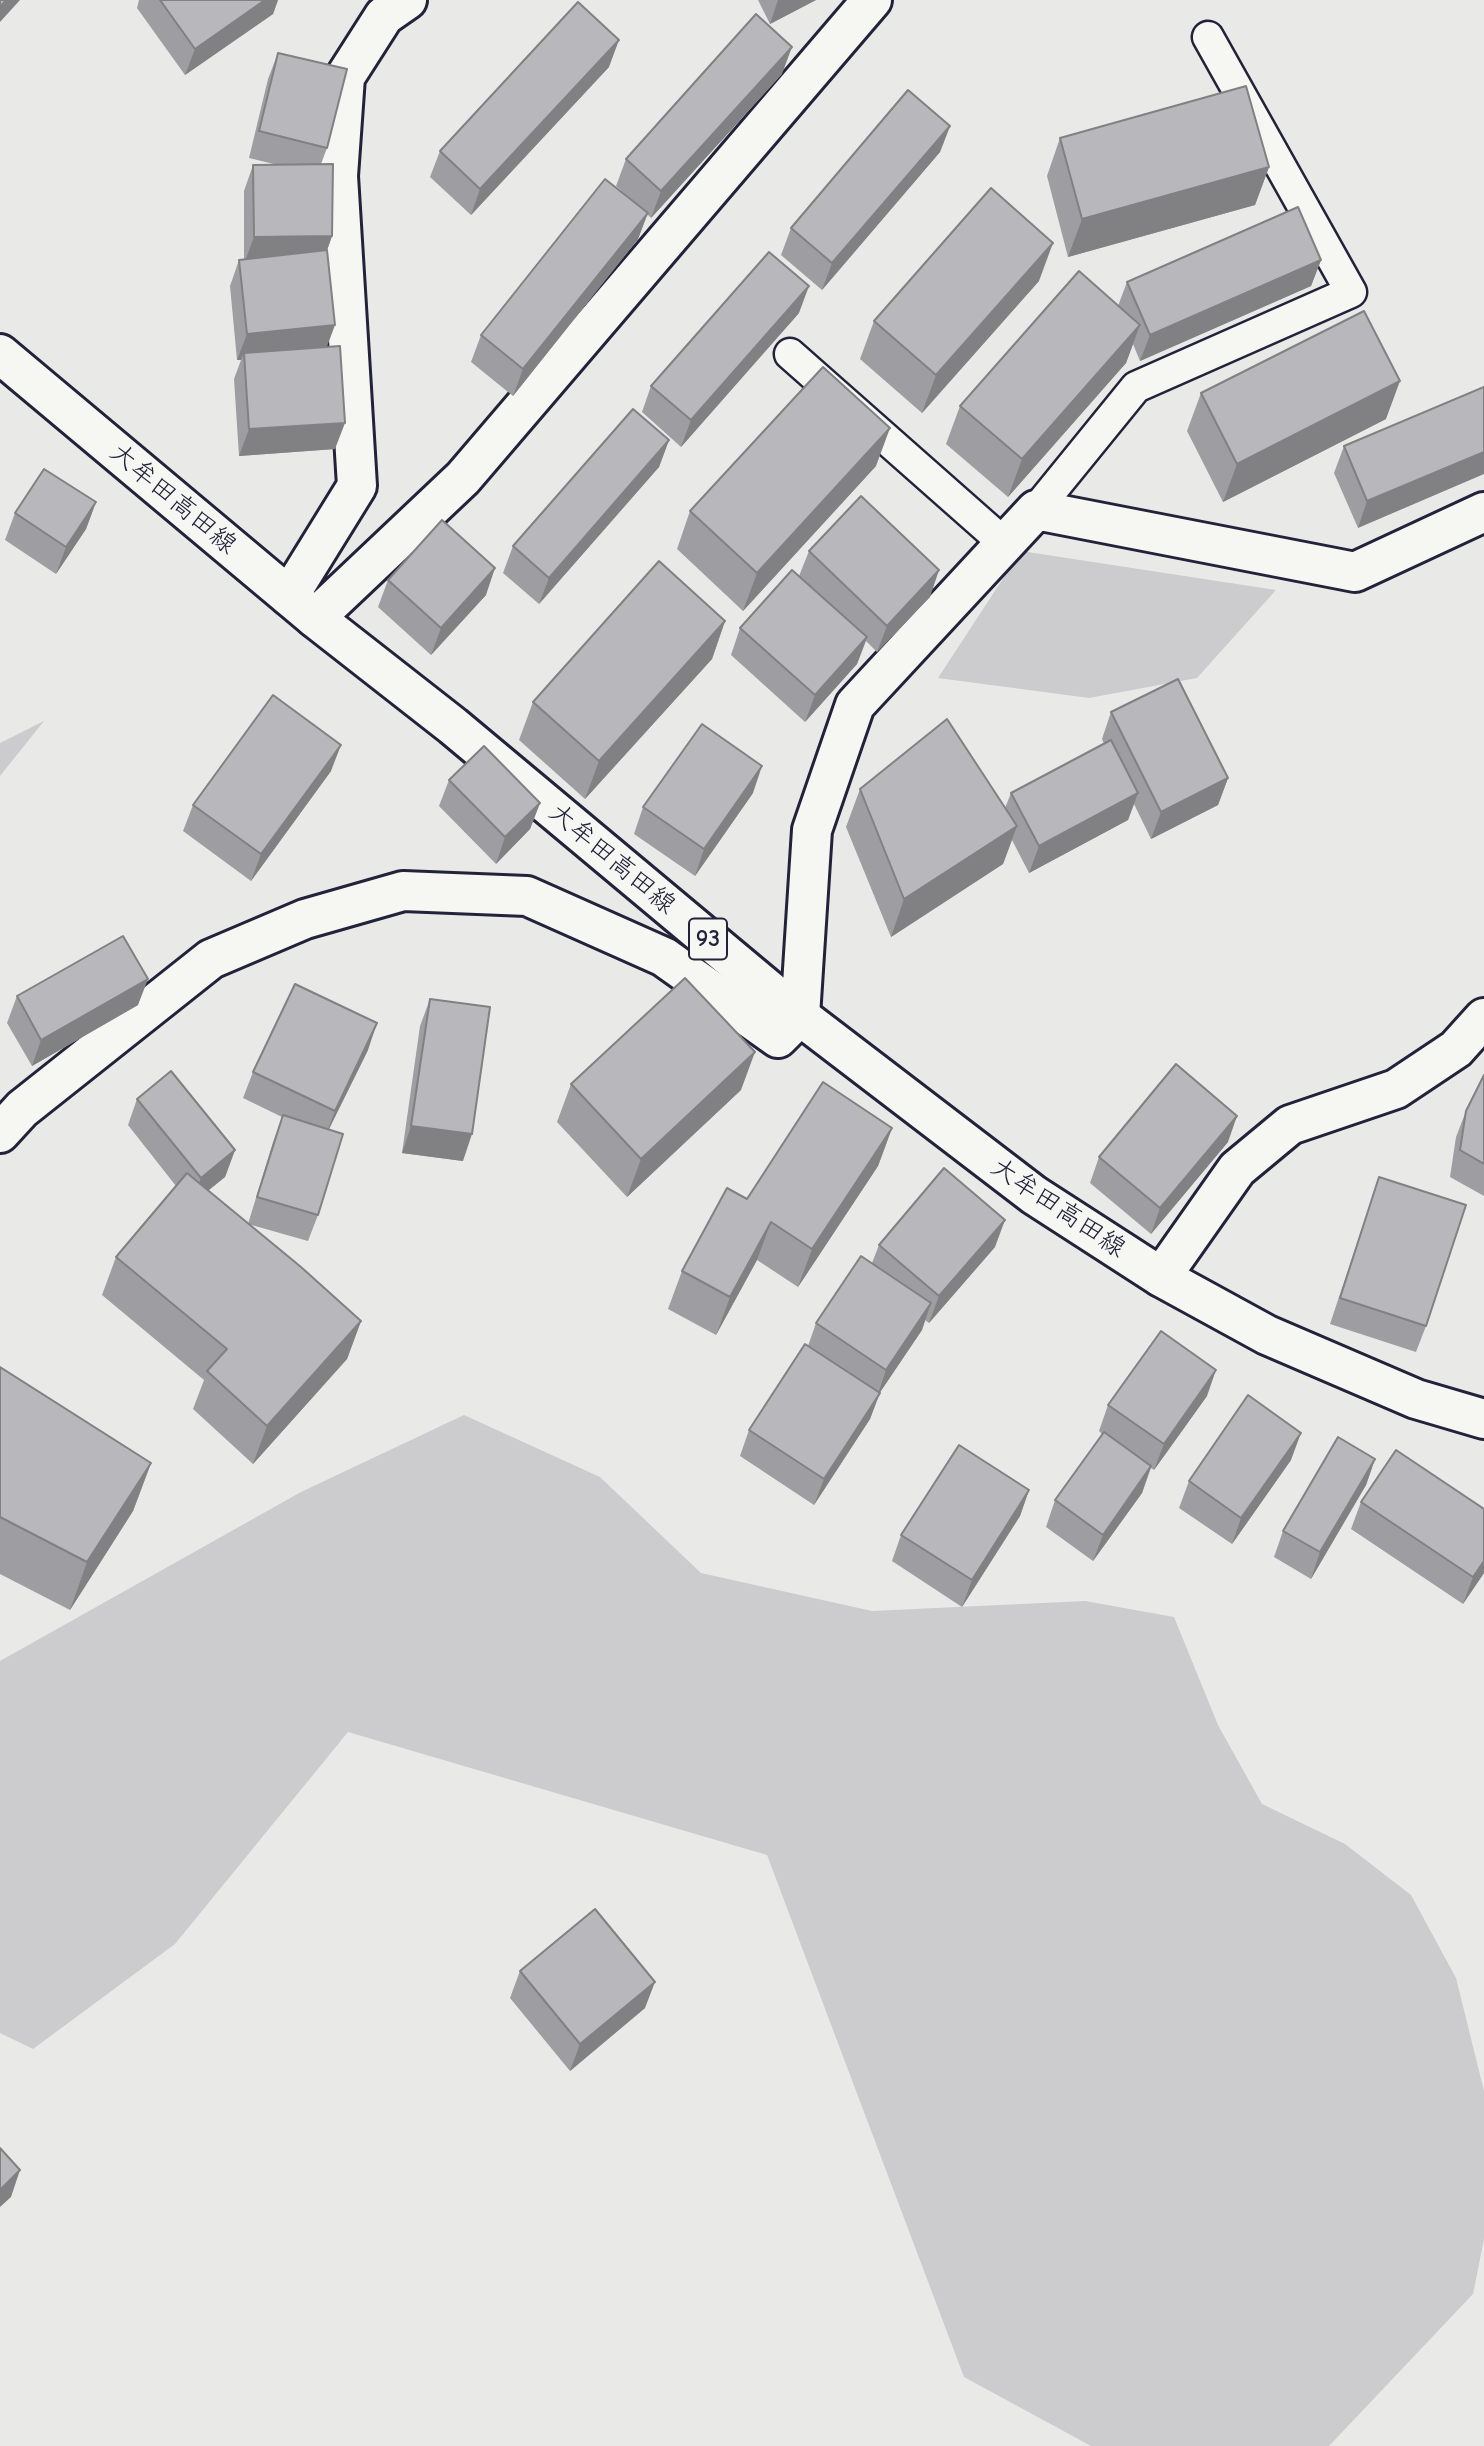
<!DOCTYPE html>
<meta charset="utf-8">
<style>
body{margin:0}
canvas{display:block;background:#e9e9e7}
</style>
<canvas width="1484" height="2446"></canvas>
<script>
const context = document.querySelector('canvas').getContext('2d');
context.lineJoin = 'round';
function fillPath(path, color) { context.fillStyle = color; context.fill(path, 'evenodd'); }
function strokePath(path, color, width, dash) { context.strokeStyle = color; context.lineWidth = width; context.lineCap = dash ? 'butt' : 'round'; context.setLineDash(dash || []); context.stroke(path); }
function write(font, color, halo, rows, align = 'center') {
  context.font = font + ' "Comic Neue","Klee One",sans-serif'; context.lineWidth = 6; context.setLineDash([]); context.textBaseline = 'middle'; context.strokeStyle = halo; context.fillStyle = color; for (const [text, x, y, turn = 0] of rows) {
    context.save(); context.translate(x, y); context.rotate((+turn || 0) * Math.PI / 180); context.textAlign = isNaN(turn) ? turn : align; if (halo) context.strokeText(text, 0, 0); context.fillText(text, 0, 0); context.restore();
  }
}
const green = new Path2D(`
 M1021 551 1276 590 1197 678 1089 698 938 678Z
 M44 721 0 776V743Z
 M464 1415 600 1477 701 1573 872 1611 1085 1601 1174 1617 1218 1725 1262 1804 1345 1844 1411 1895 1456 1978 1484 2091V2239L1473 2294 1329 2446H1091L964 2377 767 1855 348 1732 175 1944 33 2049 0 2033V1661L301 1492Z`);
const service = new Path2D(`
 M790 354 1004 543
 M1036 510 1136 387 1351 292 1208 37`);
const minor = new Path2D(`
 M289 596 357 486 338 176 345 77 384 16 407 0
 M315 618 463 478 872 0
 M0 1133 22 1109 211 959 305 919 403 891 527 896 664 957 778 1038 800 1016 812 830 855 705 1036 510 1355 572 1484 512
 M1161 1277 1237 1169 1290 1125 1396 1089 1456 1049 1484 1018`);
const primary = new Path2D(`
 M0 354 315 618 453 726 800 1016 1034 1195 1161 1277 1267 1335 1416 1399 1484 1419`);
const wall = new Path2D(`
 M139 0H278L273 14 185 75 137 8Z
 M758 0H816L770 24Z
 M278 53 327 148 321 164 332 236 327 250V347L335 449 239 456 234 379 241 360H237L230 286 239 260 244 259V191L253 165H278L249 158 268 79Z
 M609 67 471 215 430 177 440 151Z
 M782 74 651 218 647 214 638 239 513 396 471 362 481 335 634 202 616 186 626 159Z
 M950 126 940 152 822 290 781 255 791 228Z
 M1060 138 1269 167 1255 205 1068 257 1047 176Z
 M1321 260 1311 286 1140 361 1133 344 1126 363 1008 497 946 444 960 406 1118 306 1127 282Z
 M1039 281 922 413 860 359 874 321Z
 M799 313 681 447 642 412 651 386Z
 M1484 387 1358 528 1334 473 1344 446Z
 M1201 393 1386 419 1223 502 1187 431Z
 M669 440 659 467 539 604 503 573 513 546Z
 M876 466 743 611 677 549 690 511Z
 M96 502 86 529 56 574 5 540 15 513Z
 M809 551 930 597 877 652 866 641 857 664 805 722 731 655 740 628 799 576Z
 M388 580 486 595 431 655 378 607Z
 M725 621 712 659 585 799 519 740 533 702Z
 M1111 712 1228 778 1218 805 1151 839 1134 804 1128 820 1029 873 1012 840 1003 864 891 937 846 827 860 789 1005 808 1011 793 1104 744 1102 739Z
 M331 771 251 881 183 831 193 805Z
 M449 780 540 803 530 829 496 864 439 806Z
 M753 793 695 876 634 834 643 807Z
 M17 996 138 1005 32 1066 7 1023Z
 M430 999 463 1161 402 1153 420 1026Z
 M368 1050 329 1129 318 1215 308 1241 248 1224 273 1142 282 1117 243 1098 253 1072Z
 M1484 1075V1196L1450 1177 1456 1137 1466 1111Z
 M571 1084 741 1090 627 1197 557 1122Z
 M137 1099 235 1150 225 1177 208 1191 361 1321 347 1359 253 1464 193 1409 204 1380 102 1295 116 1257 176 1186 128 1125Z
 M892 1128 878 1166 798 1287 757 1260 716 1335 668 1309 682 1271 747 1199Z
 M1228 1142 1151 1234 1090 1183 1099 1157Z
 M1379 1177 1426 1326 1416 1352 1330 1324Z
 M879 1245 995 1247 929 1323 925 1320 922 1330 879 1393 870 1419 814 1505 740 1456 749 1430 808 1346 816 1323 872 1263Z
 M0 1367 151 1463 133 1511 70 1610 0 1574Z
 M1207 1396 1154 1470 1151 1468 1142 1493 1093 1561 1046 1527 1055 1500 1102 1434 1099 1431 1108 1405Z
 M1375 1459 1366 1485 1311 1579 1274 1557 1283 1531Z
 M1291 1460 1232 1544 1179 1508 1189 1481Z
 M1029 1490 1020 1516 962 1607 892 1561 901 1535Z
 M1361 1502 1484 1573 1463 1604 1351 1529Z
 M520 1971 645 2008 570 2071 510 1998Z`);
const shadedWall = new Path2D(`
 M6 0H20L0 22V7Z
 M265 0H278L273 14 185 75 195 49Z
 M778 0H816L770 24Z
 M619 40 609 67 471 215 480 189Z
 M792 47 782 74 651 218 661 191Z
 M950 126 940 152 822 290 832 263Z
 M1269 167 1255 205 1068 257 1082 219Z
 M648 213 638 239 513 396 523 369Z
 M332 236 323 262 244 264 254 237Z
 M1053 243 1039 281 922 413 936 375Z
 M1321 260 1311 286 1140 361 1150 335Z
 M809 286 799 313 681 447 691 420Z
 M335 325 325 352 244 353 241 360H237L247 334Z
 M1140 325 1126 363 1008 497 1022 459Z
 M1400 381 1386 419 1223 502 1237 464Z
 M345 423 335 449 239 456 249 429Z
 M890 428 876 466 743 611 757 573Z
 M669 440 659 467 539 604 549 578Z
 M1484 452V474L1358 528 1367 501Z
 M96 502 86 529 56 574 66 547Z
 M495 568 486 595 431 655 441 628Z
 M939 570 930 597 877 652 887 626Z
 M725 621 712 659 585 799 599 761Z
 M867 637 857 664 805 722 815 695Z
 M341 745 331 771 251 881 261 854Z
 M762 766 753 793 695 876 704 849Z
 M1228 778 1218 805 1151 839 1161 812Z
 M1138 793 1128 820 1029 873 1039 846Z
 M540 803 530 829 496 864 505 837Z
 M1017 826 1003 864 891 937 904 899Z
 M148 979 138 1005 32 1066 41 1040Z
 M377 1023 368 1050 325 1137 335 1111Z
 M755 1052 741 1090 627 1197 641 1159Z
 M1237 1116 1228 1142 1151 1234 1160 1208Z
 M411 1126 472 1134 463 1161 402 1153Z
 M892 1128 878 1166 798 1287 812 1249Z
 M235 1150 225 1177 191 1204 201 1178Z
 M1005 1220 995 1247 929 1323 939 1296Z
 M771 1222 757 1260 716 1335 730 1297Z
 M931 1303 922 1330 877 1397 886 1370Z
 M361 1321 347 1359 253 1464 267 1426Z
 M1216 1370 1207 1396 1154 1470 1164 1444Z
 M880 1393 870 1419 814 1505 824 1479Z
 M1301 1433 1291 1460 1232 1544 1241 1518Z
 M1375 1459 1366 1485 1311 1579 1320 1552Z
 M151 1463 133 1511 70 1610 87 1562Z
 M1151 1466 1142 1493 1093 1561 1103 1535Z
 M1029 1490 1020 1516 962 1607 972 1580Z
 M1484 1561V1573L1463 1604 1473 1577Z
 M655 1982 645 2008 570 2071 580 2044Z
 M20 2170 11 2197 0 2207V2190Z`);
const building = new Path2D(`
 M0 0H6L0 7Z
 M160 0H265L195 49Z
 M578 2 619 40 480 189 440 151Z
 M756 14 792 47 661 191 626 159Z
 M278 53 347 69 327 148 259 131Z
 M1246 86 1269 167 1082 219 1060 138Z
 M908 90 950 126 832 263 791 228Z
 M333 164 332 236 254 237 253 165Z
 M605 179 648 213 523 369 481 335Z
 M991 188 1053 243 936 375 874 321Z
 M1298 207 1321 260 1150 335 1127 282Z
 M327 250 335 325 247 334 239 260Z
 M769 252 809 286 691 420 651 386Z
 M1079 271 1140 325 1022 459 960 406Z
 M1364 311 1400 381 1237 464 1201 393Z
 M340 346 345 423 249 429 244 353Z
 M823 367 890 428 757 573 690 511Z
 M1484 387V452L1367 501 1344 446Z
 M633 409 669 440 549 578 513 546Z
 M44 469 96 502 66 547 15 513Z
 M861 496 939 570 887 626 809 551Z
 M442 520 495 568 441 628 388 580Z
 M659 561 725 621 599 761 533 702Z
 M792 570 867 637 815 695 740 628Z
 M1178 679 1228 778 1161 812 1111 712Z
 M273 695 341 745 261 854 193 805Z
 M947 719 1017 826 904 899 860 789Z
 M702 724 762 766 704 849 643 807Z
 M1111 740 1138 793 1039 846 1011 793Z
 M484 746 540 803 505 837 449 780Z
 M123 936 148 979 41 1040 17 996Z
 M685 978 755 1052 641 1159 571 1084Z
 M295 984 377 1023 335 1111 253 1072Z
 M430 999 490 1007 472 1134 411 1126Z
 M1176 1064 1237 1116 1160 1208 1099 1157Z
 M171 1071 235 1150 201 1178 137 1099Z
 M1484 1075V1164L1460 1150 1466 1111Z
 M823 1082 892 1128 812 1249 771 1222 730 1297 682 1271 727 1188 747 1199Z
 M283 1115 343 1134 318 1215 257 1197Z
 M944 1168 1005 1220 939 1296 879 1245Z
 M187 1173 301 1267 361 1321 267 1426 207 1371 227 1349 116 1257Z
 M1379 1177 1466 1205 1426 1326 1340 1298Z
 M861 1256 931 1303 886 1370 816 1323Z
 M1161 1331 1216 1370 1164 1444 1108 1405Z
 M805 1344 880 1393 824 1479 749 1430Z
 M0 1367 151 1463 87 1562 0 1517Z
 M1248 1395 1301 1433 1241 1518 1189 1481Z
 M1104 1432 1151 1466 1103 1535 1055 1500Z
 M1338 1437 1375 1459 1320 1552 1283 1531Z
 M959 1445 1029 1490 972 1580 901 1535Z
 M1396 1450 1484 1509V1561L1473 1577 1361 1502Z
 M595 1909 655 1982 580 2044 520 1971Z
 M0 2148 20 2170 0 2190Z`);
const shields = [
 [708,939,38]
];
const shieldNames = [
 ["93",708,939]
];
const streetNames = [
 ["大牟田高田線",173,499,40],
 ["大牟田高田線",612,859,40],
 ["大牟田高田線",1058,1208,34]
];
fillPath(green, '#ccccce');
strokePath(service, '#22223b', 35);
strokePath(minor, '#22223b', 44);
strokePath(primary, '#22223b', 44);
strokePath(service, '#f6f6f2', 30);
strokePath(minor, '#f6f6f2', 38);
strokePath(primary, '#f6f6f2', 38);
fillPath(wall, '#9e9ea2');
fillPath(shadedWall, '#818184');
fillPath(building, '#b8b8bc');
strokePath(building, '#818184', 2);
for (const [x, y, w] of shields) { const box = new Path2D(); box.roundRect(x - w / 2, y - 20.5, w, 41, 5); context.fillStyle = '#f6f6f2'; context.fill(box); strokePath(box, '#22223b', 2); }
write('bold 24px', '#22223b', null, shieldNames);
write('26px', '#22223b', '#f6f6f2', streetNames);
</script>
